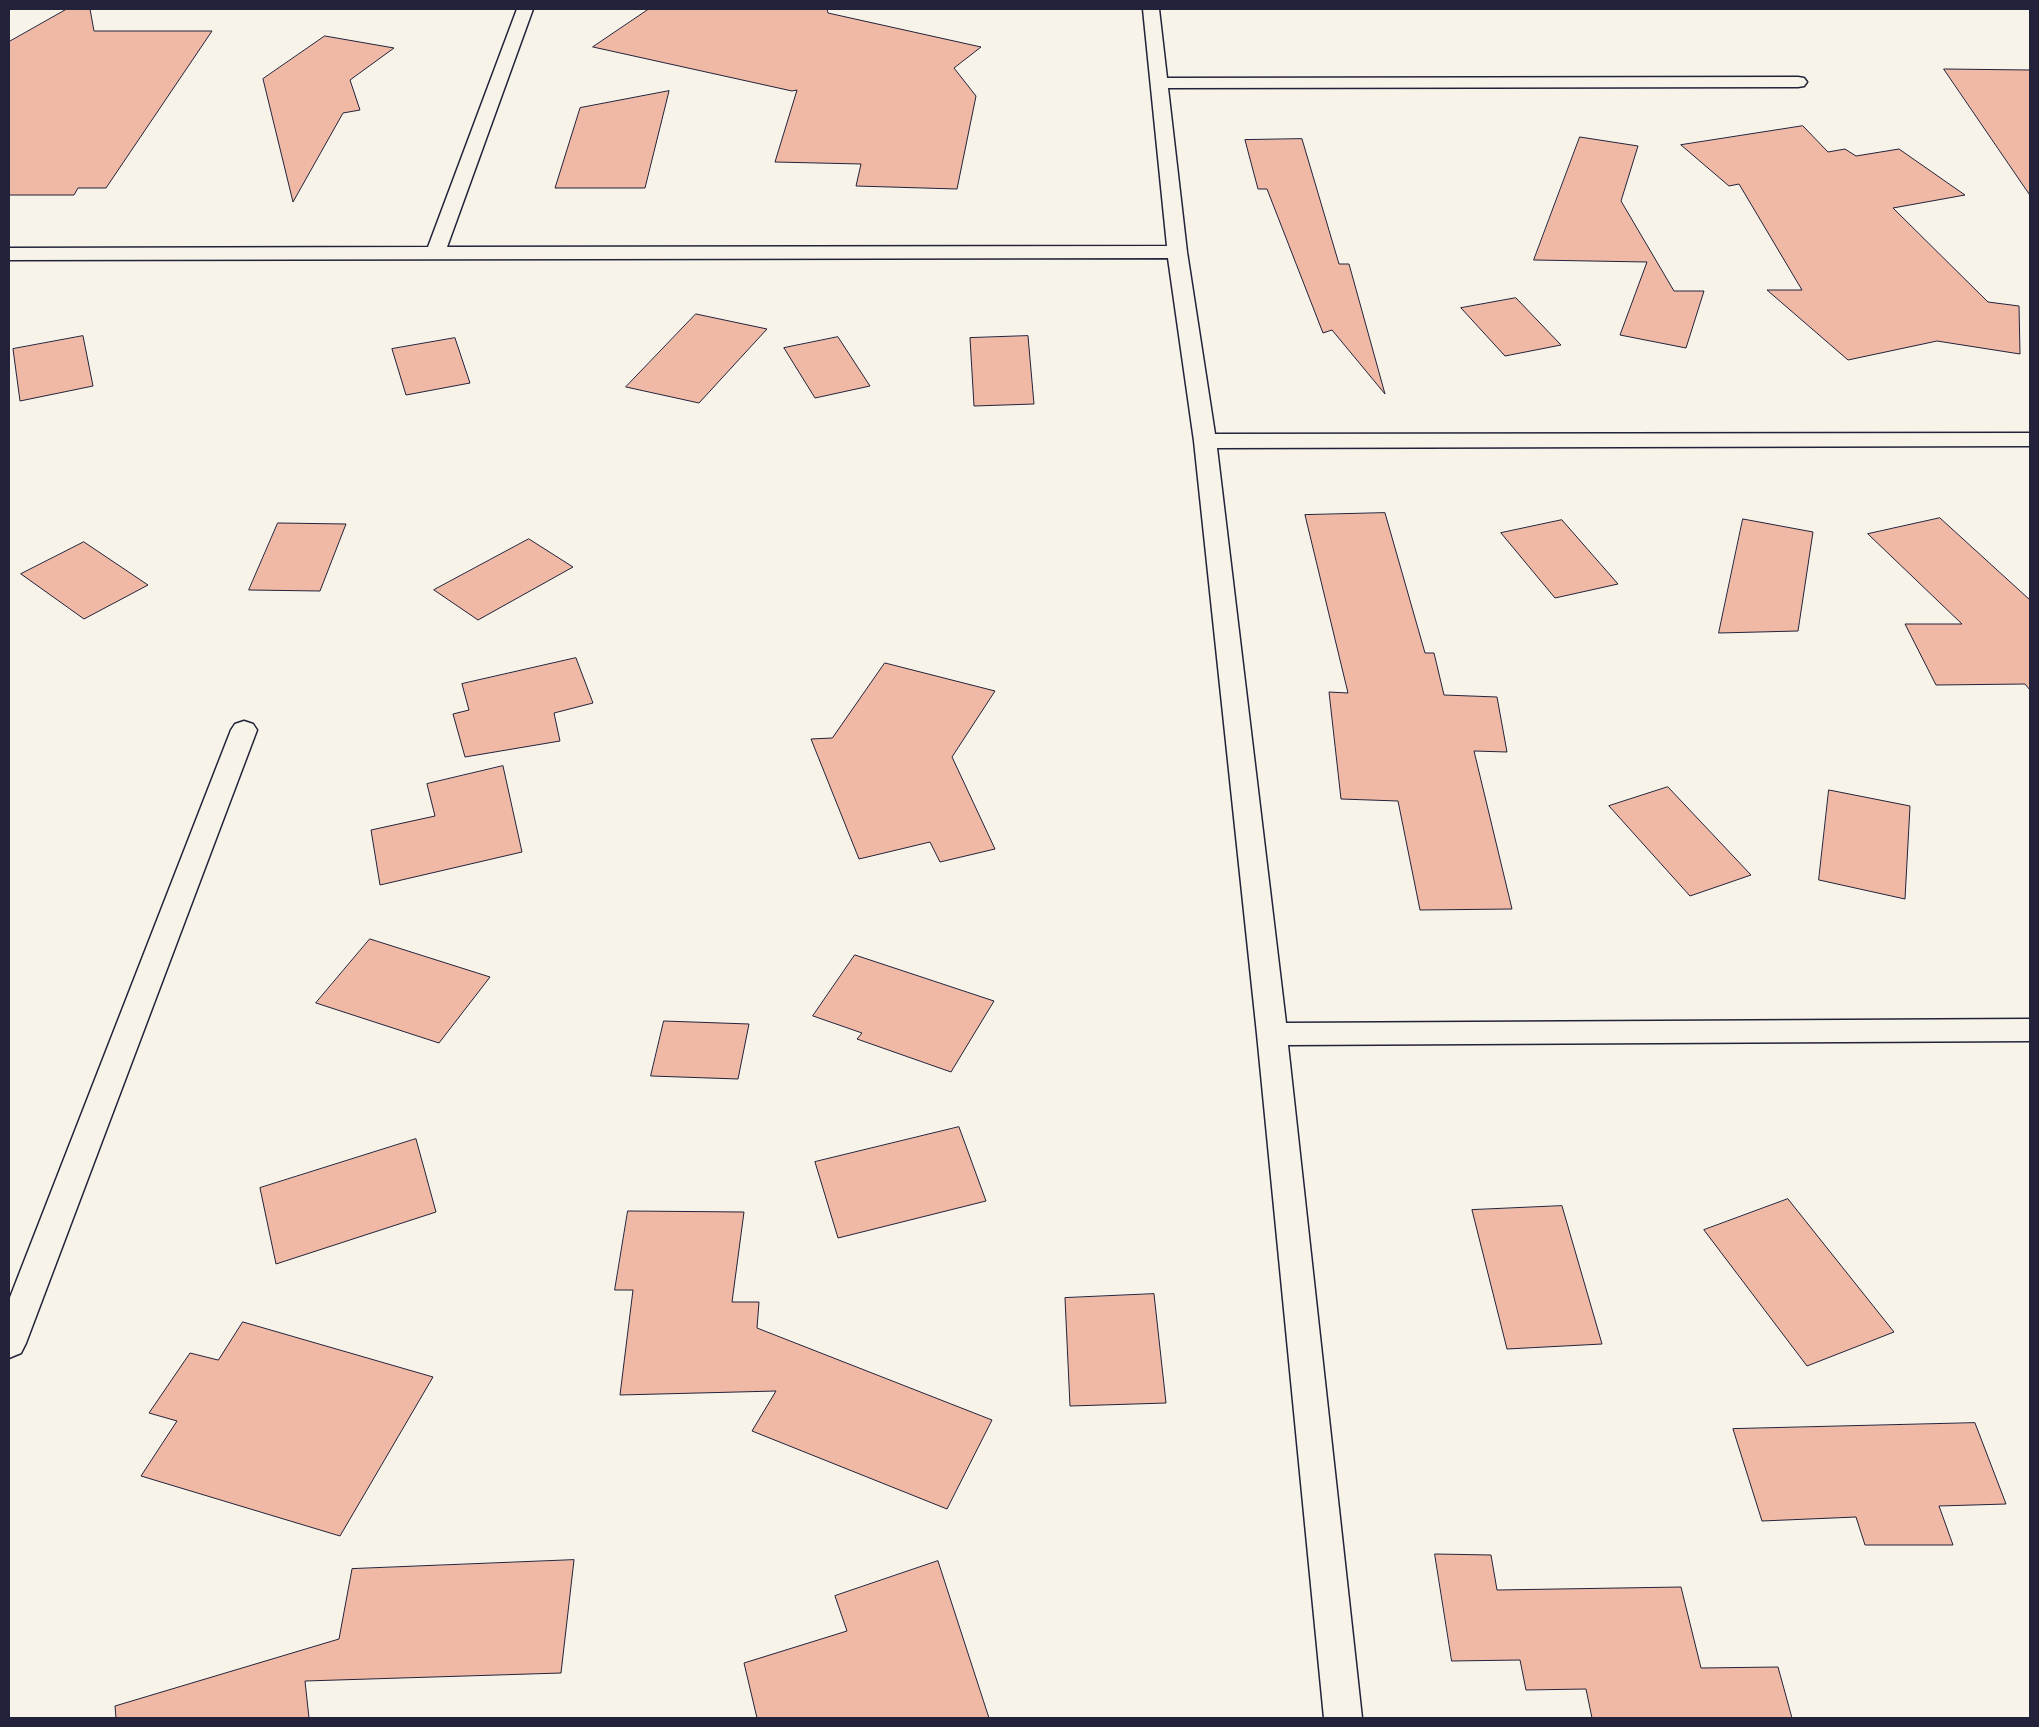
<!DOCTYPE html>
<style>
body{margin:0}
#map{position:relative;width:2039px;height:1727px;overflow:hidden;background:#f7f3e8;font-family:Mali,sans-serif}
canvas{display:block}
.frame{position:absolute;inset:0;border:10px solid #22223b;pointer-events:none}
</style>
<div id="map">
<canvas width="2039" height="1727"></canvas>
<div class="frame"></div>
</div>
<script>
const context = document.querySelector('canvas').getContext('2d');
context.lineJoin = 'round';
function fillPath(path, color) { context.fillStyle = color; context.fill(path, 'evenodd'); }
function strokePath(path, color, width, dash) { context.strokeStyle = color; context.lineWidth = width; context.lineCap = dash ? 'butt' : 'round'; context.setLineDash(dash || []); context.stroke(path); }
const building = new Path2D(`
 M67 9H90L94 31H212L106 188H78L74 195H9V42Z
 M649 9H827L828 13 981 47 954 68 976 96 957 189 856 186 861 164 775 162 797 90 792 91 593 47Z
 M325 36 394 48 350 80 360 110 343 113 293 202 263 79Z
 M1944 69 2030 70V195Z
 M669 91 645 188H555L580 108Z
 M1803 126 1828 152 1845 149 1856 156 1899 149 1965 195 1893 208 1988 302 2019 306 2020 354 1937 341 1848 360 1767 290H1802L1739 184 1729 186 1681 145Z
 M1580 137 1638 146 1621 201 1674 291H1704L1686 348 1620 335 1647 262 1534 260Z
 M1302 139 1339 264H1349L1385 394 1332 330 1323 333 1267 189H1258L1245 140Z
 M1516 298 1561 345 1505 356 1461 308Z
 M696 314 767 329 699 403 626 387Z
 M83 336 93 386 20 401 13 349Z
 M1028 336 1034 404 974 406 970 338Z
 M838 337 870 386 815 398 784 348Z
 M455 338 470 383 406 395 392 349Z
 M1385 513 1425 653H1434L1444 695 1497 697 1507 752 1474 751 1512 909 1420 910 1398 801 1341 799 1329 692 1348 693 1305 515Z
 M1940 518 2030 600V690L2025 684 1936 685 1905 624H1962L1868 534Z
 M1743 519 1813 532 1798 631 1719 633Z
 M1562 520 1618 584 1555 598 1501 533Z
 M278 523 346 524 320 591 249 590Z
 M529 539 573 567 478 620 434 590Z
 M84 542 148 585 84 619 21 574Z
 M576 658 593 703 554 713 560 741 465 757 453 714 469 710 462 684Z
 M885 663 995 691 952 757 995 849 940 862 930 842 859 859 811 739 832 738Z
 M503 766 522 852 380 885 371 830 435 816 427 784Z
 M1668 787 1751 875 1690 896 1609 806Z
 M1829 790 1910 806 1905 899 1819 880Z
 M370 939 490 977 439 1043 316 1003Z
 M855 955 994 1001 951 1072 857 1039 862 1033 813 1016Z
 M664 1021 749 1024 738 1079 651 1076Z
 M959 1127 986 1201 838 1238 815 1162Z
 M416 1139 436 1212 276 1264 260 1188Z
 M1788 1199 1894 1332 1807 1366 1704 1230Z
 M1562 1206 1602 1344 1507 1349 1472 1210Z
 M628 1211 744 1212 732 1302H759L757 1328 992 1420 947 1509 752 1431 776 1391 620 1395 633 1290H615Z
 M1154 1294 1166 1403 1070 1406 1065 1298Z
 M243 1322 433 1377 340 1536 141 1476 177 1421 149 1413 190 1353 218 1360Z
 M1975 1423 2006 1504 1939 1506 1953 1545H1865L1856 1517 1762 1521 1733 1429Z
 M1435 1554 1491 1555 1497 1590 1681 1587 1701 1668 1778 1667 1792 1718H1592L1586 1689 1526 1690 1520 1660 1452 1661Z
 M574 1560 561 1673 305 1681 309 1718H116L115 1706 339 1639 352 1569Z
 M938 1561 989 1718H757L744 1663 847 1631 835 1596Z`);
const minor = new Path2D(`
 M517 9H533L447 247 1167 246 1143 9H1159L1167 78 1798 77 1804 78 1807 82 1804 86 1798 87 1168 88 1187 252 1215 434 2030 433V446L1217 448 1286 1023 2030 1019V1041L1288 1045 1362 1718H1324L1257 1034 1194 441 1168 258 9 260V248L428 247Z
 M244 721 253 724 257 730 26 1343 21 1353 9 1358V1300L231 730 235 724Z`);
fillPath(building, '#f0b9a6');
strokePath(building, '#22223b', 1);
strokePath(minor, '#22223b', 3);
fillPath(minor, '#f7f3e8');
</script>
